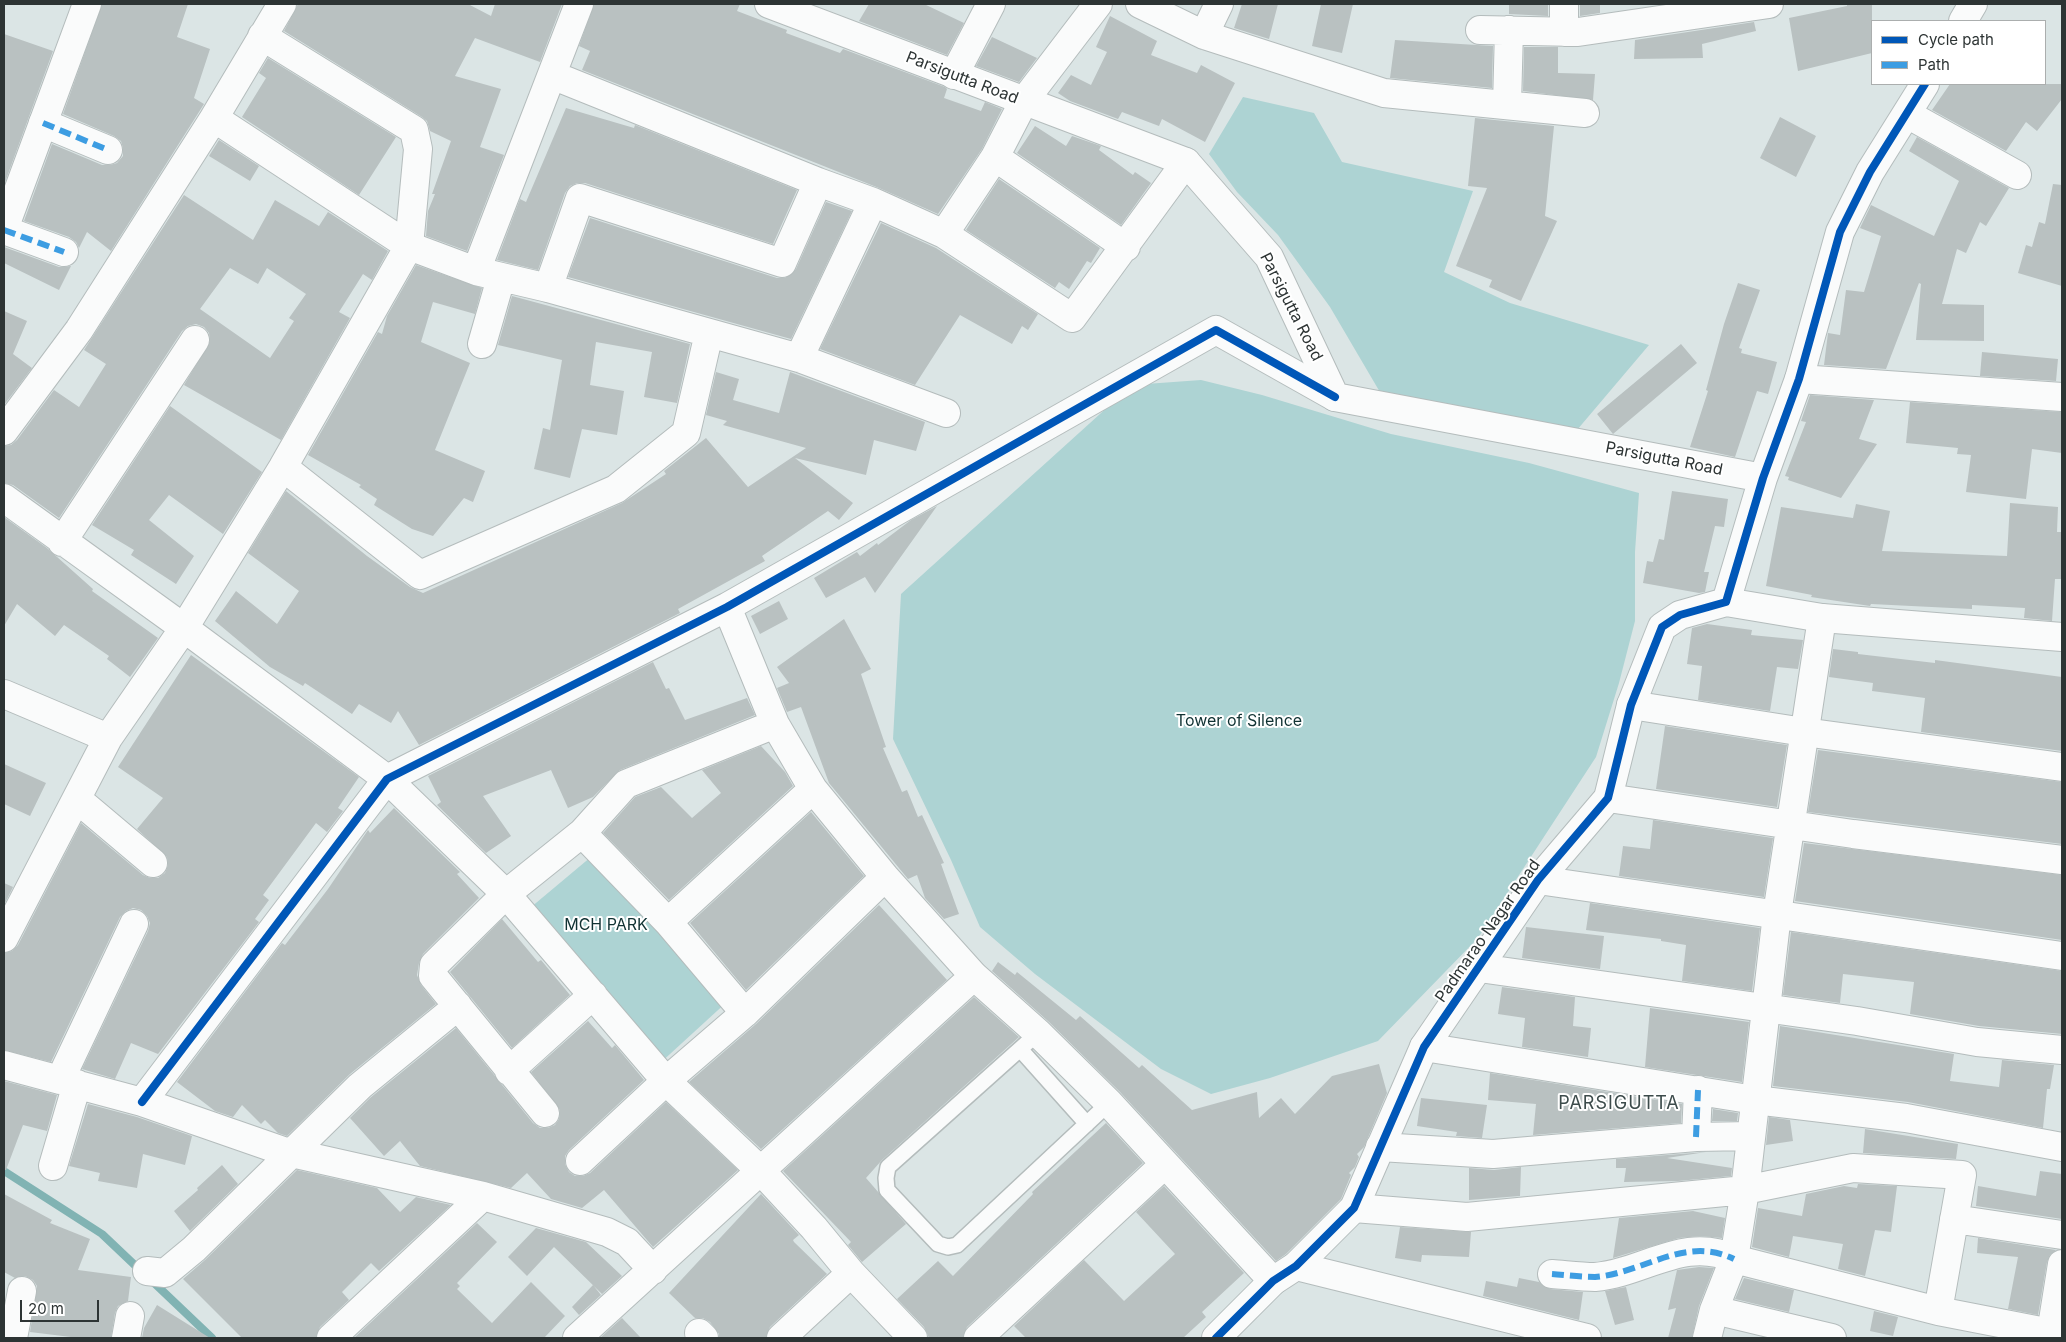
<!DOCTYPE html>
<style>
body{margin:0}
#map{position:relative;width:2066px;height:1342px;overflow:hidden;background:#dbe5e5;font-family:Inter,sans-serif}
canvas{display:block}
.frame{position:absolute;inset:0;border:5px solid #2d3434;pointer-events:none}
.legend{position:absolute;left:1871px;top:20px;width:175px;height:65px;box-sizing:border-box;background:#fff;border:1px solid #abaeae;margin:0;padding:6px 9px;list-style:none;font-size:15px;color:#2d3434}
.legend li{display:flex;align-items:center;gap:10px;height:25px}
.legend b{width:25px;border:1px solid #abaeae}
.scale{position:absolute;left:20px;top:1300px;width:79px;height:22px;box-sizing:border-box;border:2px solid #2d3434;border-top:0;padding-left:6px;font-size:15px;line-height:18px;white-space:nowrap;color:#2d3434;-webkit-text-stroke:4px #fff;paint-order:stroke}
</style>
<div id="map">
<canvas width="2066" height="1342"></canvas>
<div class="frame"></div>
<ul class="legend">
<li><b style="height:6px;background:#0057b8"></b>Cycle path</li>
<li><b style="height:6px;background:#3d9de2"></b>Path</li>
</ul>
<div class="scale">20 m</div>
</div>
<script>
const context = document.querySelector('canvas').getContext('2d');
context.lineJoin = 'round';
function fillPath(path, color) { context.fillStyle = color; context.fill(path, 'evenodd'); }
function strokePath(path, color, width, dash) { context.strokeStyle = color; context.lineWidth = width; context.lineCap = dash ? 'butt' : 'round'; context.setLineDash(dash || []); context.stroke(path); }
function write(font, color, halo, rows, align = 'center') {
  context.font = font + ' Inter,sans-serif'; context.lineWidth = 4; context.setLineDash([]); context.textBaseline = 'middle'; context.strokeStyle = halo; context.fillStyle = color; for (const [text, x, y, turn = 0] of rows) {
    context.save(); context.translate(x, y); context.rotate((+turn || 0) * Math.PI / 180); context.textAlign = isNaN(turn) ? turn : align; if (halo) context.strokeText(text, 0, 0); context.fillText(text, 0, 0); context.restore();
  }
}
const green = new Path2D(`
 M1243 97 1314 113 1342 162 1473 191 1444 272 1510 303 1649 345 1577 430 1384 399 1330 307 1278 235 1237 192 1209 154Z
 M1201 380 1262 395 1391 434 1529 463 1639 493 1635 552V621L1619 683 1596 757 1478 938 1378 1041 1270 1078 1211 1094 1161 1069 1035 974 980 927 951 860 893 739 901 594 1132 385Z
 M604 846 729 1000 658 1065 530 908Z`);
const stream = new Path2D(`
 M4 1171 102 1234 141 1271
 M150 1279 212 1338`);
const building = new Path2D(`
 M102 4H188L177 37 210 49 194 98 204 104 111 251 87 232 79 248 76 242 69 237 24 221 52 144 102 165H110L117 163 123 156V148L121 141 114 136 63 114Z
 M298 4H468L491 16 495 4H562L540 62 475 38 455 76 501 89 480 147 504 155 467 251 426 236 428 211 435 194H432L451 141 430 131 427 121 422 117 284 31Z
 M594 4H740L737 11 787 30 786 33 840 53 843 49 945 87 947 89 944 98 981 111 985 102 1002 109 982 149 938 214 879 188 582 70 590 51 579 46Z
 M869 4H924L964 23 947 55 859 21Z
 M1242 4H1278L1269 39 1234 28Z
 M1321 4H1353L1342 53 1312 46Z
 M1509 4H1548V16L1509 14Z
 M1580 4H1600V13L1580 16Z
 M1847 4H1872V53L1798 71 1789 18 1847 6Z
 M1110 16 1157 41 1151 55 1197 73 1201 65 1235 83 1205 142 1162 119 1159 126 1122 112 1118 119 1070 101 1058 93 1071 75 1091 85 1107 52 1096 47Z
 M1754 22 1756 31 1702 44 1703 58 1634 59 1635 40Z
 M4 34 53 51 4 185Z
 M992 37 1037 58 1019 82 976 66Z
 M1395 40 1493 46 1492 88 1390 78Z
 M1524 47H1558V73L1595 74 1593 100 1523 91Z
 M268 58 396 137 359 195 242 117 266 78 259 73Z
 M1950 84H2062V99L2037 131 2026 122 2006 151 1932 110Z
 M566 108 634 128 635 125 797 190 773 244 585 183H577L570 186 565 193 538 270 497 260 520 199 526 202Z
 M1780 117 1816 136 1796 177 1760 158Z
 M1475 118 1554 126 1545 216 1557 221 1521 301 1489 287 1492 280 1456 266 1487 188 1468 186Z
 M1035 126 1066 146 1072 136 1101 146 1099 150 1133 175 1135 172 1151 183 1121 225 1017 153Z
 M1917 137 2009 188 1986 226 1980 222 1966 253 1957 249 1942 304 1984 305V341L1916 340 1921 284 1919 283 1886 369 1824 365 1828 333 1840 335 1846 290 1864 292 1881 236 1860 228 1871 205 1934 236 1959 181 1909 151Z
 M219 140 259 166 250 181 209 156Z
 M999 179 1100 248 1091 263 1087 261 1069 289 1059 282 1055 288 966 230Z
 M2053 184 2062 185V286L2018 273 2026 245 2032 247 2039 222 2045 224Z
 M184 195 253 240 275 200 319 226 328 212 388 251 372 280 363 274 339 312 350 318 281 440 184 385 210 341 209 333 204 327 196 324 188 326 182 331 59 518 13 485 4 483V446L11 445 17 440 54 390 79 407 106 364 84 350ZM230 268 258 284 267 268 306 294 289 318 294 321 270 358 200 309Z
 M826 202 852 211 791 339 568 277 590 218 777 278H785L796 269Z
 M881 223 936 248 1038 314 1028 330 1022 326 1012 344 960 315 915 385 820 349Z
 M4 247 59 267 71 266 59 290 4 263Z
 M416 265 482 288 475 314 433 302 421 342 470 363 435 450 485 471 473 502 464 498 433 536 412 529 374 505 377 499 359 487 361 485 308 455 378 332 382 334 387 316Z
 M1738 283 1760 290 1739 348 1742 349 1741 353 1777 362 1768 394 1757 391 1735 457 1690 447 1708 391 1706 390 1724 324Z
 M512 296 690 344 677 403 644 397 652 352 596 342 590 385 624 391 617 435 582 429 570 478 534 469 543 428 550 430 562 360 498 345Z
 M4 311 27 321 13 354 32 368 4 405Z
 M1681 344 1697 363 1613 434 1597 414Z
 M1982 352 2058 359 2056 381 1980 376Z
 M716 372 739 379 733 400 779 413 790 372 925 422 916 451 874 440 866 475 795 458 853 503 839 520 828 511 762 556 765 561 678 609 680 613 419 745 398 711 391 723 359 704 352 714 305 683 303 686 270 667 215 621 236 591 277 624 299 591 248 553 286 491 367 556 410 587 423 593 622 503 666 474 664 471 706 438 748 487 806 448 723 425 727 421 706 415Z
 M1810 395 1874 400 1859 439 1877 444 1841 498 1788 480 1789 477 1785 476 1806 422 1801 421Z
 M1910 402 2062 412V453L2032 449 2026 499 1966 492 1971 455 1957 454 1958 448 1906 443Z
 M170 406 262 472 223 534 169 495 149 520 194 556 176 584 131 555 134 550 92 525Z
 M1672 491 1728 499 1724 527 1715 526 1704 572H1709L1705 592 1699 593 1643 583 1647 561 1653 562 1659 539 1664 540Z
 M2010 503 2058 507 2057 532H2062V579H2055L2052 621 2024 618 2025 608 1972 605V609L1871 604 1870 606 1811 597 1812 595 1766 586 1781 507 1853 518 1856 504 1890 511 1882 551 2007 556Z
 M937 506 875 593 865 577 826 598 814 578 857 552 860 556 877 543 878 545 911 520Z
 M4 517 47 548 93 589 92 591 158 638 130 677 107 659 109 656 64 625 55 636 17 604 4 626Z
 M779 601 788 619 760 634 751 616Z
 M844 619 871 669 861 674 886 747 883 748 902 792 907 790 918 817 922 815 944 863 941 864 959 914 944 919 925 898 917 875 908 879 829 783 801 707 787 712 777 688 789 683 777 667Z
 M1707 624 1752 630 1751 635 1803 640 1798 669 1777 667 1770 711 1698 700 1702 666 1687 664 1692 628Z
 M1833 649 1858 652V654L1935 663V660L2062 677V751L1921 732 1925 698 1872 691 1873 683 1829 677Z
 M191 655 359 777 338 808 343 811 327 832 316 823 263 895 269 900 255 919 259 922 158 1054 131 1043 115 1079 82 1069 148 931 150 923 147 916 141 910 133 908 126 911 120 917 51 1062 4 1050V953L12 951 18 945 81 823 143 875 150 878H158L165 873 168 865 167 857 137 829 163 798 118 767Z
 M653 662 666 689 669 688 685 720 747 698 755 715 620 770 593 797 568 808 551 770 483 796 511 836 486 853 437 805 441 802 428 776Z
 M1665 726 1787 745 1777 807 1656 789Z
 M761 746 785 772 793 786 669 900 603 833 635 797 661 787 692 818 721 793 702 770Z
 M1818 750 2062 782V844L1808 812Z
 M4 764 46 783 30 816 4 804Z
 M394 808 460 872 457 874 479 898 423 954 419 963 417 975 421 985 436 1004 350 1074 287 1136 278 1133 265 1120 261 1124 242 1105 233 1117 215 1111 177 1082 282 943 285 945 328 889 368 830 370 833Z
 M811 812 864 876 746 990 690 923Z
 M1653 820 1773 838 1764 897 1619 876 1623 846 1650 849Z
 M1804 843 2062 875V940L1795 901Z
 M4 883 13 887 4 905Z
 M1590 903 1760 928 1752 991 1682 981 1686 945 1661 941V939L1586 930Z
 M879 905 947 980 761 1149 689 1082 756 1024Z
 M502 919 538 962 541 960 570 995 512 1048 450 972Z
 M1526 927 1604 936 1600 969 1522 958Z
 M1791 932 2062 971V1034L1979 1026 1910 1014 1914 982 1843 974 1840 1003 1783 995Z
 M998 962 1015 975 1017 972 1076 1020 1080 1016 1139 1068 1142 1065 1192 1110 1257 1092 1259 1118 1281 1098 1295 1114 1332 1076 1379 1064 1387 1093 1364 1147 1357 1154 1359 1157 1355 1167 1349 1173 1351 1175 1341 1199 1286 1254 1276 1261 1120 1092 1049 1022 992 971Z
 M1502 987 1575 997 1573 1026 1591 1028 1588 1057 1522 1047 1525 1018 1498 1014Z
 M974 997 1019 1037 882 1160 866 1178 906 1224 862 1262 848 1245 851 1242 783 1171Z
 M1650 1008 1749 1022 1742 1082 1645 1067Z
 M588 1021 612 1048 615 1045 644 1080 569 1150 565 1156V1164L569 1172 575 1176H583L590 1173 666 1102 738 1170 653 1247 604 1190 582 1208 551 1199 527 1173 511 1188 420 1166 400 1141 384 1156 350 1118 370 1098 456 1028 533 1123 540 1128H548L555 1125 559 1119 560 1110 531 1072Z
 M1780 1026 1954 1054 1950 1081 1999 1087 2002 1060 2054 1065 2050 1089H2047L2043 1128 1908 1102 1773 1086Z
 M1490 1073 1682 1104 1681 1123 1533 1135 1536 1104 1488 1100Z
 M4 1081 57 1095 47 1131 23 1125 6 1170H4Z
 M1421 1098 1487 1105 1482 1138 1456 1136 1457 1132 1417 1126Z
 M88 1104 137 1117 192 1136 185 1165 143 1154 137 1188 98 1181 100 1173 69 1166Z
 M1713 1109 1738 1113 1737 1121H1712Z
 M1769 1117 1790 1120 1793 1141 1766 1145Z
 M1106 1123 1143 1163 967 1327 963 1338H929L924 1327 897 1299 938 1261 953 1276 1033 1194 1032 1192Z
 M1865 1129 1958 1144 1956 1159 1863 1153Z
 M1706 1152 1667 1158 1732 1168 1731 1176 1678 1181 1624 1182 1626 1168H1616V1159Z
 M222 1165 238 1184 190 1231 174 1211 198 1190 197 1188Z
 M1521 1167 1520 1196 1469 1200V1168L1494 1170Z
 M297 1170 377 1188 400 1212 416 1197 451 1205 379 1271 371 1263 342 1292 349 1300 320 1327 316 1338H242L183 1279 205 1260Z
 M2040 1171 2062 1174V1219L1976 1206 1978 1186 2036 1196Z
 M1858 1184 1897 1186 1891 1232 1875 1230 1865 1276 1838 1269 1843 1244 1793 1236 1789 1257 1752 1247 1758 1208 1802 1216 1806 1194 1844 1186 1857 1188Z
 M1164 1186 1244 1273 1202 1312 1206 1317 1183 1338H1026L1014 1326 1084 1260 1124 1301 1175 1254 1136 1212Z
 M4 1194 52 1220 50 1223 90 1239 78 1270 131 1277 128 1301 118 1306 115 1313 111 1338H79L30 1332 37 1286 33 1280 25 1276 15 1278 4 1272Z
 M761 1194 799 1235 793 1240 794 1242 827 1274 770 1327 766 1338H719V1334L710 1322 703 1318H695L669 1293Z
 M1693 1211 1725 1218 1722 1238 1700 1236 1679 1238 1613 1258 1619 1218Z
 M477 1223 497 1242 457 1283 460 1286 457 1289 492 1323 531 1282 565 1316 544 1338H354Z
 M1400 1227 1471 1232 1469 1257 1422 1255 1421 1262 1395 1258Z
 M536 1228 586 1242 622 1276 602 1294 554 1247 527 1276 508 1257Z
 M1978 1238 2056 1250 2050 1255 2047 1262 2038 1315 2008 1309 2018 1257 1977 1253Z
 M1699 1267 1714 1268 1699 1306 1692 1338H1668L1676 1308 1668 1310 1677 1270Z
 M1519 1278 1539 1282 1550 1289 1583 1292 1579 1320 1483 1296 1486 1281 1517 1287Z
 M1744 1278 1794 1290 1789 1312 1735 1299Z
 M593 1285 601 1295 579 1315 572 1307Z
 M1626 1287 1634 1320 1615 1325 1605 1291Z
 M157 1305 210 1338H142L144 1328Z
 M1874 1311 1898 1317 1893 1336 1870 1331Z
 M622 1318 641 1338H600Z`);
const lane = new Path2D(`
 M1038 1033 888 1167 886 1178 887 1190 938 1244 948 1247 957 1245 1109 1103
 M1020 1049 1087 1124`);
const street = new Path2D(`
 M1140 4 1204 35 1384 93 1585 113
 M1564 4V32
 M1480 30 1578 32 1769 4
 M1204 35 1219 4
 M552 75 818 182 873 202 944 234 1072 318 1186 162
 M954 75 991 4
 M1507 105 1509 30
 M1907 114 2017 175
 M214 118 409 246 476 271 548 288 799 358 946 413
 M43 123 108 150
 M995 157 1126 247
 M4 230 64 252
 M944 234 995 157 1024 101 1098 4
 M476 271 579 4
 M548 288 580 198 782 263 818 182
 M482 344 501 278
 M799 358 873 202
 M1799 379 2062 397
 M4 431 79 330 214 118 282 4
 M283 467 420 575 616 489 686 433 709 333
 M4 498 184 628 387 779 506 894 666 1081 762 1172 814 1228 851 1273 913 1338
 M62 542 195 340
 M727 607 775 724 813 789 885 877 974 976 1038 1033 1109 1103 1273 1281
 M4 694 108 738
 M1631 705 1804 732 2062 767
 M1608 798 1853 834 2062 860
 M77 799 153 863
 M582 833 668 922 745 1013
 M1538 880 2062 956
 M668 922 813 789
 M4 938 108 738 184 628 283 467 409 246 418 149 414 130 262 36
 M1479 968 1857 1021 1977 1042 2062 1050
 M1424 1047 1755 1100 1906 1118 2062 1147
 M4 1065 142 1102 283 1151 483 1196 607 1232 627 1242 653 1270
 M509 1071 593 995
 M60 1080 134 924
 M142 1102 387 779 727 607 1216 330 1335 397
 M545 1113 433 976 434 965 506 894 582 833 626 784 775 724
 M1696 1137 1698 1090
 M1380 1147 1493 1154 1696 1137 1751 1136
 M580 1161 666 1081 745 1013 885 877
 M53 1166 77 1084
 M1354 1208 1467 1217 1745 1190 1853 1168 1962 1175 1938 1311
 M1954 1219 2062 1235
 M1296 1266 1587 1338
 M147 1271 165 1273 194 1249 360 1086 458 1006
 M1552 1274C1566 1275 1581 1277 1595 1277 1644 1273 1685 1235 1734 1259L1938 1311 2051 1333 2062 1264
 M1714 1310 1832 1338
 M699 1333 704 1338
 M13 1338 22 1291
 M126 1338 130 1316
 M331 1338 483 1196
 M577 1338 974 976
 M781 1338 851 1273
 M978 1338 1165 1164
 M1707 1338 1714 1310 1734 1259 1745 1190 1777 914 1822 618`);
const secondary = new Path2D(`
 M769 4 1186 162 1269 257 1335 397 1763 478
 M1963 21 1973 4
 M4 229 87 4
 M1726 602 1822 618 2062 637
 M1216 1338 1273 1281 1296 1266 1354 1208 1424 1047 1538 880 1608 798 1631 705 1662 627 1680 615 1726 602 1763 478 1799 379 1840 232 1870 172 1925 84`);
const quiet = new Path2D(`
 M43 123 108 150
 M4 230 64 252
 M1696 1137 1698 1090
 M1552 1274C1566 1275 1581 1277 1595 1277 1644 1273 1685 1235 1734 1259`);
const cycleway = new Path2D(`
 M142 1102 387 779 727 607 1216 330 1335 397
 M1216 1338 1273 1281 1296 1266 1354 1208 1424 1047 1538 880 1608 798 1631 705 1662 627 1680 615 1726 602 1763 478 1799 379 1840 232 1870 172 1925 84`);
const streetNames = [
 ["Parsigutta Road",962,78,21],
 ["Parsigutta Road",1291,307,63],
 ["Parsigutta Road",1664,459,11],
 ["Padmarao Nagar Road",1488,931,-55]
];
const parkNames = [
 ["Tower of Silence",1239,721],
 ["MCH PARK",606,925]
];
const neighbourhoodNames = [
 ["PARSIGUTTA",1619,1104]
];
fillPath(green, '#add3d3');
strokePath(stream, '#81b3b3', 8);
fillPath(building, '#b9c1c1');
strokePath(lane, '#b4bcbc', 18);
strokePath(street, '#b4bcbc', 30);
strokePath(secondary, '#b4bcbc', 30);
strokePath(lane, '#fafbfb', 15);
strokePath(street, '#fafbfb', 28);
strokePath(secondary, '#fafbfb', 28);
strokePath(quiet, '#3d9de2', 6, [12, 6]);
strokePath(cycleway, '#0057b8', 8);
write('16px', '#2d3434', '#fff', streetNames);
write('16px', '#103233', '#fff', parkNames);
context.letterSpacing = '1px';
write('18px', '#3c4b4b', '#fff', neighbourhoodNames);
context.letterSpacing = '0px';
</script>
